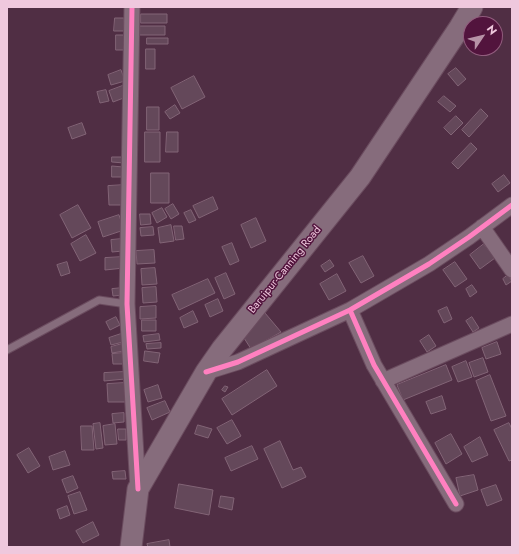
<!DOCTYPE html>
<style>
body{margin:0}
#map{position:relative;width:519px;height:554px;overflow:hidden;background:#502e44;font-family:Jost,sans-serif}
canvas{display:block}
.frame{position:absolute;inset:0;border:8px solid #efc8dd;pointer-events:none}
.north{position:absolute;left:463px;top:16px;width:40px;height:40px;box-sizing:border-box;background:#52143d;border:1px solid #915c7d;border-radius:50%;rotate:55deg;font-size:11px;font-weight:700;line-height:16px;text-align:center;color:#efc8dd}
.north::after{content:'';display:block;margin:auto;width:14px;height:18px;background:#b792a7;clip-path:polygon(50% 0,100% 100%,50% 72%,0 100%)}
</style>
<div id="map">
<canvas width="519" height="554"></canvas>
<div class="frame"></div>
<div class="north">N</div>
</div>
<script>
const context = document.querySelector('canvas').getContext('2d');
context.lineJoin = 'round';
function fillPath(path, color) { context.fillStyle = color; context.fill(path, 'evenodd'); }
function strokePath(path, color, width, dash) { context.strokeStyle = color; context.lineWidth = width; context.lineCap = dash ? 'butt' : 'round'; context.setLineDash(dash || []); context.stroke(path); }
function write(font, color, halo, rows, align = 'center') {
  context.font = font + ' Jost,sans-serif'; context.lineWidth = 3; context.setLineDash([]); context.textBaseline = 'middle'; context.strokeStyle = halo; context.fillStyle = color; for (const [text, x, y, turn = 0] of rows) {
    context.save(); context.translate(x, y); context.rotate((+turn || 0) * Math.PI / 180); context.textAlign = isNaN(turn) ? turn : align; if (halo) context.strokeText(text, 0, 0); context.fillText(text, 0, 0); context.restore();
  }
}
const building = new Path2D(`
 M141 14H167V23H141Z
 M115 18H124V31H114Z
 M140 26H165V35H140Z
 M116 35H127V50H116Z
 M147 38H168V44H147Z
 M146 49H155V69H146Z
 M456 68 466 79 458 86 448 74Z
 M121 70 125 81 111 85 108 75Z
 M194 76 205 97 182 109 171 88Z
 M125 85 129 96 113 102 109 91Z
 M106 90 109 101 100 103 97 92Z
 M444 96 456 106 450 112 438 102Z
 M175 105 180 113 170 119 165 112Z
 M147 107H159V130H147Z
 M481 109 488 116 469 137 462 130Z
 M456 116 463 123 451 135 444 128Z
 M82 123 86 134 72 139 68 128Z
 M145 132H160V162H145Z
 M167 132H178V152H166Z
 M471 143 477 149 458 169 452 163Z
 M112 157H125L124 163 112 162Z
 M112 166 123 167V177H112Z
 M151 173H169V203H151Z
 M504 175 510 183 498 192 492 184Z
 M125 185 126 205H109L108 186Z
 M213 197 218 209 199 218 193 206Z
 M173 204 179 214 171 219 165 209Z
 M78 205 91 228 72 238 60 215Z
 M162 208 167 217 157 223 152 213Z
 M191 210 196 220 189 223 184 213Z
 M140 214H150L151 224 141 225Z
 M119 215 124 230 103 237 98 222Z
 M256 218 266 241 251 248 241 225Z
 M171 225 174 241 160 243 158 228Z
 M174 226H182L184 239 176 240Z
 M153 227 154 235 141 236 140 228Z
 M86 235 96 253 80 261 71 244Z
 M122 239 123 251 112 252 111 240Z
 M232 243 239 261 230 265 222 247Z
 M484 244 495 258 480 269 470 255Z
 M154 250 155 263 137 264 136 251Z
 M363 256 374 276 361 283 349 263Z
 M123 257 124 268 105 270V258Z
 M330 260 334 266 325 272 321 266Z
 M67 262 70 273 61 276 57 265Z
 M455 262 467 279 455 287 443 270Z
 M155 268 157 284 142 285 141 269Z
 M226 273 235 294 224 299 215 278Z
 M337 274 346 291 329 300 320 284Z
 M508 275 512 281 506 285 503 279Z
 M208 279 215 293 179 310 172 295Z
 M472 285 477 292 470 297 466 289Z
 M156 287 157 302 143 303 142 288Z
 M123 288 124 295 113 296 112 289Z
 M218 299 223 311 210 317 205 305Z
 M156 306V318L140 319V307Z
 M447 307 452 319 444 323 438 311Z
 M193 311 198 322 184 328 180 318Z
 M265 313 281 332 251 349 244 338Z
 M116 317 120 325 110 330 106 322Z
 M472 317 479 328 473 332 466 321Z
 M142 320H156V331H142Z
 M121 334 123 342 111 345 109 338Z
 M159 334 160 340 144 342 143 336Z
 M429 335 436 346 427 352 420 341Z
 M497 342 501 354 486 359 482 348Z
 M161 343V348L147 349 146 344Z
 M122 344 124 351 112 353 111 347Z
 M145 351 160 353 158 363 144 361Z
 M124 353V364H113L112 354Z
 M483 358 488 372 474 377 469 363Z
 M466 361 472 377 458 382 452 367Z
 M446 365 452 380 403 400 397 385Z
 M267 370 277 386 232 415 222 399Z
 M124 372 125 379 104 381V373Z
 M490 375 506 416 491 421 476 381Z
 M125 383 126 402H108L107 384Z
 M158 385 162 398 148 402 144 390Z
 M225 386 228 387 225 392 222 390Z
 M442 396 446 409 431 414 426 402Z
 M165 401 170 412 152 420 147 408Z
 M124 413V422L113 423 112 414Z
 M232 420 241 436 227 444 217 428Z
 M100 423 103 448 96 449 93 424Z
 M509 423 512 429V460L509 461 494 430Z
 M115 424 117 444 105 445 103 426Z
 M198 425 212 429 208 438 195 434Z
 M81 426H92L94 450H82Z
 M118 429H126V440H119Z
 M451 434 462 454 446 464 435 443Z
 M480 437 488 455 472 462 464 447Z
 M280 441 293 470 301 467 306 477 282 488 264 449Z
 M252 446 258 459 231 471 225 458Z
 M29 448 40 466 28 473 17 455Z
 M65 451 70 465 53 470 49 457Z
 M125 471 126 479H113L112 472Z
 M474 475 478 490 460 496 456 478Z
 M73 476 78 488 67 493 62 480Z
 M179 484 213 490 209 515 175 508Z
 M496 485 502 500 487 506 481 490Z
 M80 492 87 510 74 514 68 496Z
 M221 496 234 498 232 510 219 507Z
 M67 506 70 515 60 519 57 510Z
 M93 522 99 535 83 543 76 531Z
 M169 540 170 547H148L147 544Z`);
const service = new Path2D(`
 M7 350 99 300 127 304`);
const minor = new Path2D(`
 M132 7 127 304 138 489
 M482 227 512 270
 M350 310 374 365 456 504
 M206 372 238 362 350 310 429 264 469 237 512 205
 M383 381 512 324`);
const secondary = new Path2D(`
 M131 547 138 489 206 372 222 349 360 177 460 27 472 7`);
const cycleway = new Path2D(`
 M132 7 127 304 138 489
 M350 310 374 365 456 504
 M206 372 238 362 350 310 429 264 469 237 512 205`);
const streetNames = [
 ["Baruipur-Canning Road",285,270,-51]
];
fillPath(building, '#64485a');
strokePath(building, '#826476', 1);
strokePath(service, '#6b4c5f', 9);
strokePath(minor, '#6b4c5f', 17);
strokePath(secondary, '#6b4c5f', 23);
strokePath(service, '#866c7c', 7);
strokePath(minor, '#866c7c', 15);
strokePath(secondary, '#866c7c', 21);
strokePath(cycleway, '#ff80c0', 5);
write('11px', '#efc8dd', '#52143d', streetNames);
</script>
